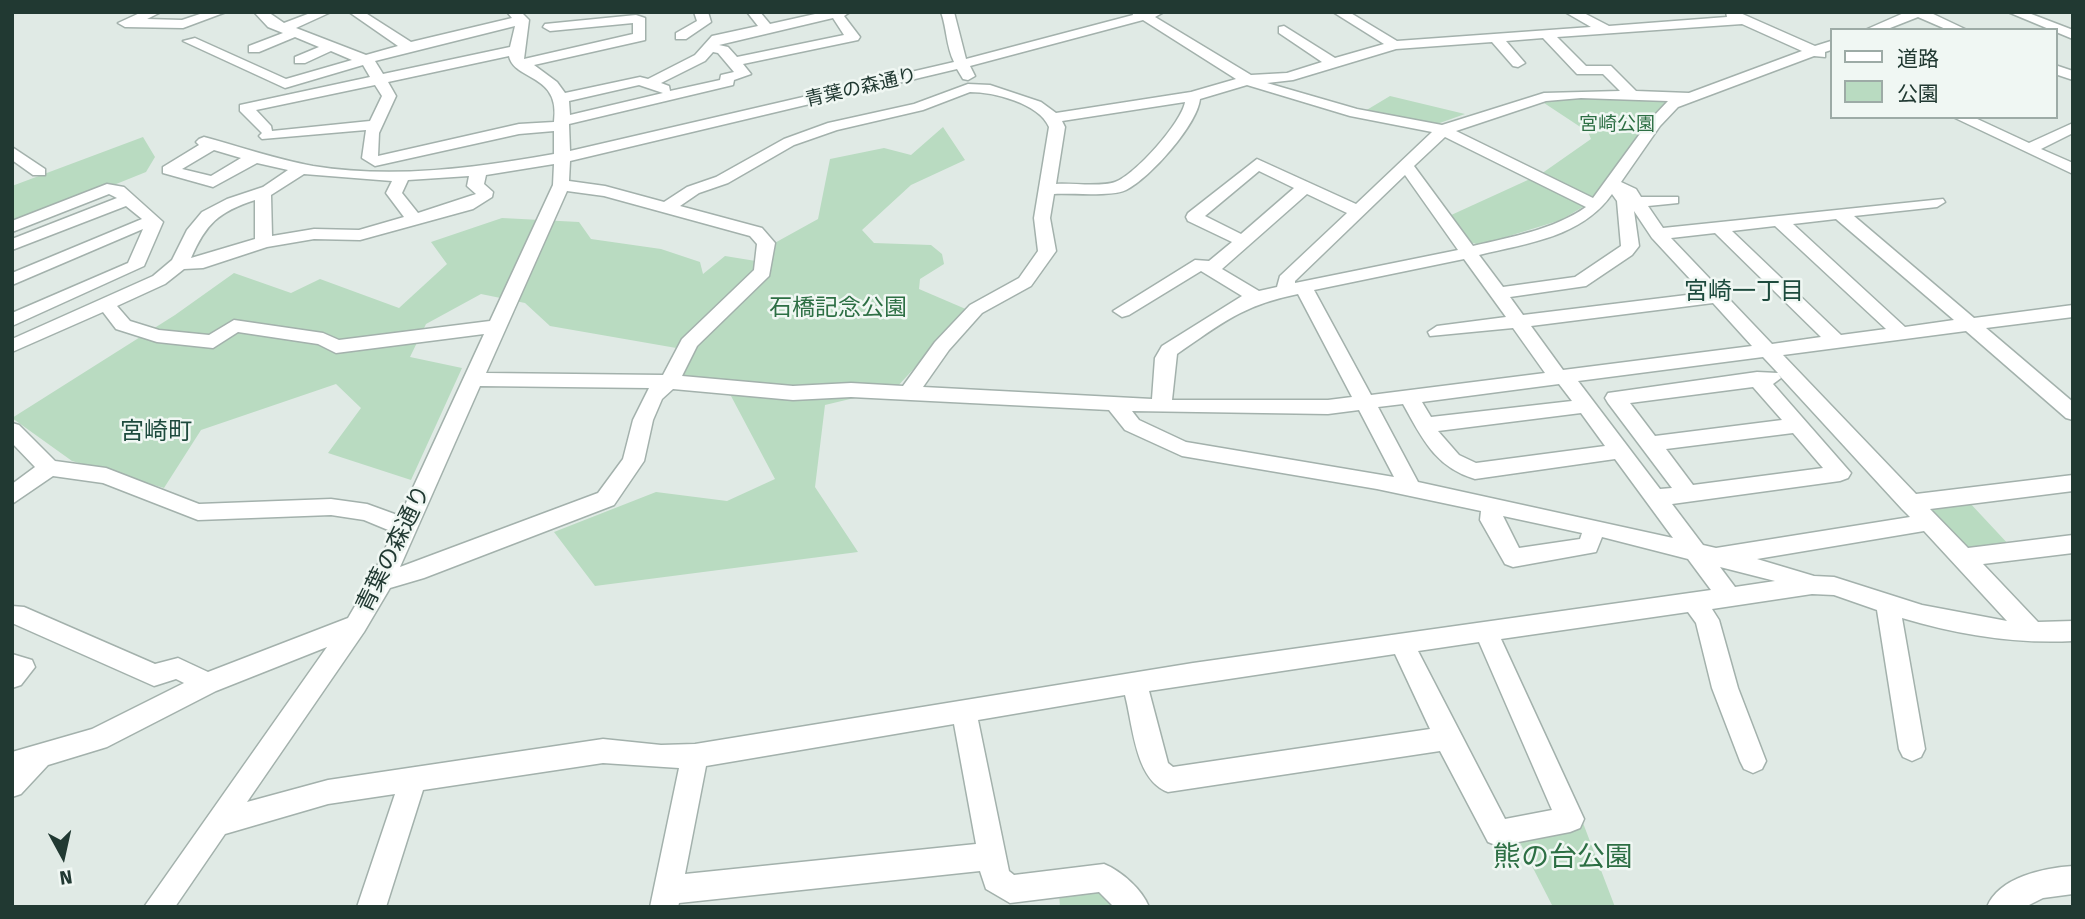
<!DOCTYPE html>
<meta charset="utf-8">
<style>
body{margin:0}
#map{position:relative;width:2085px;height:919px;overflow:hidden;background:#e0eae5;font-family:"Fira Sans","Noto Sans JP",sans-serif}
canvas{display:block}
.frame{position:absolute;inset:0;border:14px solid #213932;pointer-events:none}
.legend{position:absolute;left:1830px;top:28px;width:228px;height:91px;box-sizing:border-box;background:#f0f7f3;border:2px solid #9daba6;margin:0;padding:9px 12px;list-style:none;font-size:21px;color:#213932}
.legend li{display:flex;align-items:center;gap:14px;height:35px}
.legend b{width:35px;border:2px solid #9daba6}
.north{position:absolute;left:28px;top:821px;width:70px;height:70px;-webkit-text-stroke:5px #f0f7f3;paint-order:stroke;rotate:172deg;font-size:19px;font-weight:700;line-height:28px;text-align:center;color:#213932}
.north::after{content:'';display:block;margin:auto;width:24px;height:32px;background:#213932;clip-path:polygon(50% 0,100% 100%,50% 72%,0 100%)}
</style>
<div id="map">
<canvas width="2085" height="919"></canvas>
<div class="frame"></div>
<ul class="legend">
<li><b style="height:9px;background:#fff"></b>道路</li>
<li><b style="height:19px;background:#b9dbc1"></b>公園</li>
</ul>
<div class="north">N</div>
</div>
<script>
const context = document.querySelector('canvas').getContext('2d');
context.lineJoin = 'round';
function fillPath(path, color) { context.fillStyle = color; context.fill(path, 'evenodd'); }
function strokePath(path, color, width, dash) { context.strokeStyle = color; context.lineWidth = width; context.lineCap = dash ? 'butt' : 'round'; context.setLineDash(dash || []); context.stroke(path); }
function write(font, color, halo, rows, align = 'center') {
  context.font = font + ' "Fira Sans","Noto Sans JP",sans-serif'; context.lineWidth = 5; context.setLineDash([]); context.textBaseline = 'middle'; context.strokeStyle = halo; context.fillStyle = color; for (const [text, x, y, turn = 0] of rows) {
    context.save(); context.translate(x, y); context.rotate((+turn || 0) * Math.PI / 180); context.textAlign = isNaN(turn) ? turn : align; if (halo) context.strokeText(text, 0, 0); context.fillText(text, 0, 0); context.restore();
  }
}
const green = new Path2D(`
 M1585 95 1664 98 1669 102 1596 199 1561 220 1480 245 1469 242 1449 216 1541 174 1591 139 1588 132 1541 101Z
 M1390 96 1465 114 1437 124 1365 111Z
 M943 127 965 160 911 185 862 230 874 243 931 245 942 254 944 264 920 279 919 289 968 310 896 388 825 405 815 487 858 552 595 586 554 532 656 492 727 501 775 479 731 396 682 374V349L550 326 525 303 481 294 426 324 410 357 462 368 411 480 328 453 361 408 336 384 201 430 164 488 72 461 12 418 175 315 234 273 291 293 320 279 399 308 447 264 431 242 502 218 579 222 591 239 661 249 700 262 703 274 725 256 768 263 771 245 818 219 830 159 884 148 911 155Z
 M143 137 155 157 146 172 12 226V186Z
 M1968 501 2011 547 1959 553 1918 508Z
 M1583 823 1615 907H1553L1515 833Z
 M1091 888 1126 907H1060L1059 892Z`);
const minor = new Path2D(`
 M142 12H161L147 19 182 20 206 12H226L183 28 125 27 118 23Z
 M254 12H268L284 23 313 12H331L296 28 366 55 398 46 349 12H364L411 42 512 18 507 12H521L529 20 524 59 633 34V23L550 31 543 27 545 24 636 15 645 18V40L534 65 557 82 565 93 640 77 648 79 695 55 712 36 758 26 747 12H760L770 24 824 12H850L844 16 860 37 858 40 743 64 751 74 734 80 733 85 569 124 570 151 954 62C946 46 947 29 941 12H954L966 59 1133 15 1132 12H1164L1155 17 1251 75 1287 73 1322 62 1279 33V27L1284 26 1335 58 1384 44 1333 12H1349L1397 41 1591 27 1565 12H1582L1609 26 1727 17 1726 12H1738L1815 46 1831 41V50L1825 52V57L1814 56 1678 107 1660 126 1621 182 1636 189 1641 197H1678V203L1648 206 1663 228 1943 199 1945 202 1937 207 1854 216 1974 318 2073 305V317L1986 328 2073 402V420L2066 418 1966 331 1783 355 1916 494 2073 475V491L1930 509 1968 548 2073 535V553L1983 564 2038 622 2073 621V641C2014 644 1959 635 1902 618L1925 749 1921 757 1912 761 1903 757 1899 749 1877 610 1834 595 1812 594 1712 609 1719 620 1738 688 1766 761 1762 769 1753 773 1744 769 1740 761 1712 688 1696 623 1688 612 1501 639 1584 819 1580 828 1570 832 1498 846 1488 842 1440 751 1168 792C1135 780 1133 725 1125 695L978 720 1009 871 1014 875 1104 864C1121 871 1142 889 1149 907H1114L1099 892 1010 903 986 889 980 871 679 903 678 907H650L679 768 603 763 423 790 386 907H357L395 794 328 804 225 834 175 907H144L327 647 216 691 107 747 48 765 21 794 12 797V752L92 729 184 683 176 679 154 686 12 623V606L24 607 155 664 178 658 208 672 348 618 372 577 393 532 364 520 331 515 198 520 103 483 53 476 12 504V484L35 467 12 443V423L19 425 55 461 106 468 199 504 331 499 367 504 400 516 484 334 336 353 318 344 238 332 213 348 157 342 116 329 103 312 12 352V339L153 276 172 260 187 230 202 212 227 199 263 187 288 170 257 163 213 187 163 173V167L199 145 196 142 199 139 204 137C241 147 276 159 313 166 393 179 476 168 554 154V131L519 134 375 166 362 158 366 130 262 139 259 136 262 133 240 111V105L370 77 363 65 285 88 183 41 195 38 286 79 352 60 331 51 305 63H295V57L319 47 295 37 259 52H249V46L283 33 268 27ZM833 18 844 35 737 57 728 47 719 45ZM1143 20 1236 79 1191 92 1056 113 1041 102 990 85 968 84 914 104 828 123 784 139 716 177 687 187 664 202 605 186 569 181 570 161 957 69 963 79 968 80 975 76 970 66ZM1742 24 1802 51 1689 93 1636 91 1611 66H1586L1557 37ZM515 26 510 47 383 74 375 61ZM1543 38 1577 74H1603L1620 91 1544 93 1442 125 1357 109 1267 83 1293 80 1396 49 1492 42 1513 66 1518 67 1525 63 1506 41ZM713 52 718 53 734 72 721 75 720 80 670 91 669 86 661 83 705 61ZM509 56C514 81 561 73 554 122L519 124 378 156 379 133 396 96 388 82ZM375 85 382 96 370 121 272 131 271 126 256 110ZM639 85 663 93 570 115 569 101ZM1247 85 1350 116 1432 132 1356 204 1257 159 1188 213 1186 217 1188 221 1232 242 1209 261 1195 260 1113 311 1122 317 1129 315 1201 271 1242 296 1162 346 1155 358 1152 399 923 387 949 350 982 313 1031 286 1056 251 1050 218 1054 194C1070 193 1112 197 1126 190 1150 178 1197 125 1200 99ZM970 92C993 92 1039 103 1049 127L1034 218 1038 251 1019 278 970 305 935 342 903 386 851 383 793 386 682 376 697 346 769 276 775 243 762 228 680 206 699 193 728 183 794 145 837 130 923 110ZM1581 98 1668 101 1650 120 1593 198 1456 131 1546 101ZM1185 102C1182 122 1135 175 1115 182 1102 187 1071 183 1056 184L1065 127 1062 121ZM1445 137 1586 207C1553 230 1511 237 1473 246L1414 166ZM214 150 241 158 211 176 182 169ZM554 164 553 185 490 321 339 340 323 333 234 320 209 335 159 330 130 321 117 306 165 284 184 269 203 268 267 247 314 239 360 240 473 209 492 197 493 192 484 184 486 175ZM1259 171 1294 188 1241 234 1205 216ZM304 174 392 181 386 193 404 217 359 230 314 229 272 236 271 195ZM1405 175 1458 250 1295 283V281ZM469 176 467 186 476 194 418 213 402 193 408 180ZM567 191 604 196 750 236 757 244 754 270 682 339 663 375 486 373ZM1307 194 1347 213 1280 276 1277 287 1259 291 1222 269ZM1612 194 1617 201 1621 246 1575 277 1503 287 1479 255C1528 243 1582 237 1612 194ZM255 200V239L191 258C206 224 218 212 255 200ZM1634 211 1652 238 1703 293 1523 315 1510 297 1586 286 1632 255 1639 246ZM1836 219 1954 320 1905 327 1793 224ZM1775 226 1886 329 1841 335 1732 231ZM1715 233 1821 337 1772 344 1671 238ZM1464 259 1506 317 1437 326 1428 332 1430 336 1513 328 1545 373 1371 395 1314 290ZM1298 294 1352 397 1328 400H1172L1177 354C1222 323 1243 305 1298 294ZM1713 303 1752 346 1563 370 1531 326ZM1763 357 1778 373 1757 372 1608 393 1605 398 1608 403 1672 488 1660 489 1578 381ZM1778 374 1902 509 1910 517 1716 548 1703 545 1672 504 1840 481 1848 478 1851 473 1773 384 1781 378ZM1559 384 1572 401 1431 417 1422 402ZM480 386 649 388 633 420 623 459 598 493 400 567ZM1753 387 1782 420 1655 436 1630 403ZM673 389 793 400 851 397 1109 410 1125 430 1182 456 1377 489 1481 511 1480 520 1505 564 1513 567 1596 552 1602 537 1688 559 1711 590 1193 663 695 744 661 745 603 739 328 780 247 802 364 632 390 588 424 578 614 505 644 461 653 420 662 399ZM1403 404C1422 438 1435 467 1475 479L1615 459 1673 538 1418 482 1378 407ZM1359 410 1394 477 1186 442 1139 420 1132 411 1328 414ZM1581 413 1605 446 1476 463 1459 455 1438 431ZM1793 433 1823 468 1693 485 1666 449ZM1503 516 1582 533 1580 539 1519 548ZM1924 531 2007 621 1922 605 1834 577 1814 576 1757 559ZM1720 567 1775 581 1735 587ZM1479 642 1552 810 1505 819 1418 651ZM1395 654 1430 729 1173 767 1168 763 1149 691ZM954 724 976 844 685 874 706 766Z
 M694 12H708L711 22 686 39H676V33L697 21Z
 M1906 12H1929L1967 30H1948L1918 17 1885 30H1865Z
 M2008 12H2026L2073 30V39Z
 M2055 65 2073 71V80L2055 74Z
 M1953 117H1973L2029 143 2073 123V133L2041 149 2073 163V174Z
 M12 147 45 169V175H33L12 160Z
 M107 184 124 187 163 222 144 266 12 326V313L128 263 143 229 12 285V273L142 219 126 206 12 250V239L117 198 109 194 12 232V221Z
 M12 654 32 660 35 667 21 685 12 688Z
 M2073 866V894L2043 898 2025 907H1987C1999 877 2044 868 2073 866Z`);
const farStreetnames = [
 ["青葉の森通り",861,88,-13]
];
const farParknames = [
 ["宮崎公園",1617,125]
];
const parkNames = [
 ["石橋記念公園",838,309]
];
const streetNames = [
 ["青葉の森通り",394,549,-64]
];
const neighbourhoodNames = [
 ["宮崎一丁目",1744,292],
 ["宮崎町",156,432]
];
const nearParknames = [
 ["熊の台公園",1563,858]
];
fillPath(green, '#b9dbc1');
strokePath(minor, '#a3b1ac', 3);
fillPath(minor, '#fff');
write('19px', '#213932', '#f0f7f3', farStreetnames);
write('19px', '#2d6f44', '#f0f7f3', farParknames);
write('23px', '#2d6f44', '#f0f7f3', parkNames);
write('23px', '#213932', '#f0f7f3', streetNames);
write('24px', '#1e4b3e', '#f0f7f3', neighbourhoodNames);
write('28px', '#2d6f44', '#f0f7f3', nearParknames);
</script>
